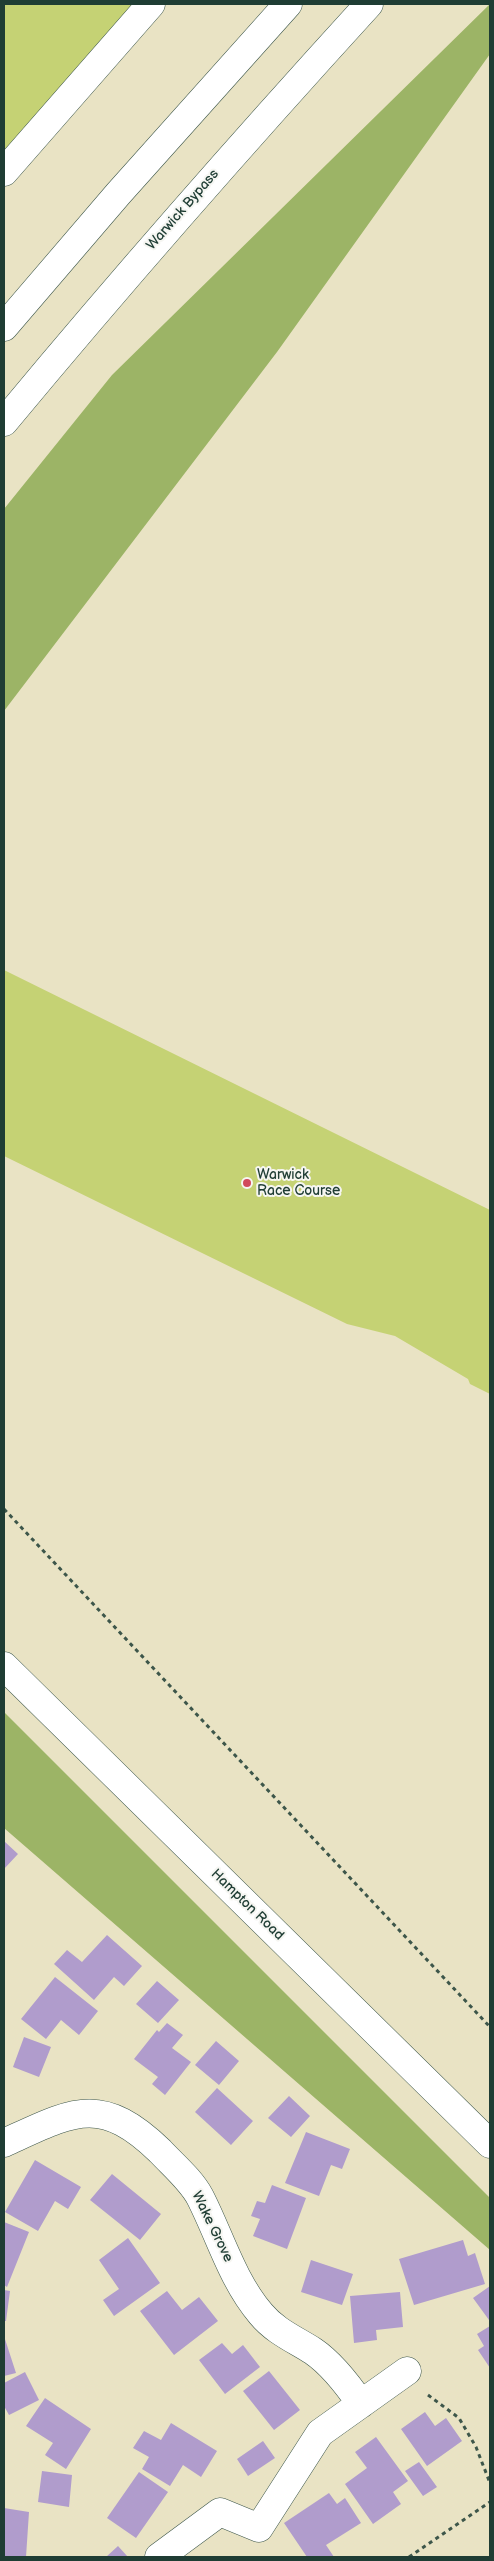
<!DOCTYPE html>
<style>
body{margin:0}
#map{position:relative;width:494px;height:2561px;overflow:hidden;background:#e9e3c4;font-family:"Balsamiq Sans",sans-serif}
canvas{display:block}
.frame{position:absolute;inset:0;border:5px solid #1f3d34;pointer-events:none}
</style>
<div id="map">
<canvas width="494" height="2561"></canvas>
<div class="frame"></div>
</div>
<script>
const context = document.querySelector('canvas').getContext('2d');
context.lineJoin = 'round';
function fillPath(path, color) { context.fillStyle = color; context.fill(path, 'evenodd'); }
function strokePath(path, color, width, dash) { context.strokeStyle = color; context.lineWidth = width; context.lineCap = dash ? 'butt' : 'round'; context.setLineDash(dash || []); context.stroke(path); }
function write(font, color, halo, rows, align = 'center') {
  context.font = font + ' "Balsamiq Sans",sans-serif'; context.lineWidth = 4; context.setLineDash([]); context.textBaseline = 'middle'; context.strokeStyle = halo; context.fillStyle = color; for (const [text, x, y, turn = 0] of rows) {
    context.save(); context.translate(x, y); context.rotate((+turn || 0) * Math.PI / 180); context.textAlign = isNaN(turn) ? turn : align; if (halo) context.strokeText(text, 0, 0); context.fillText(text, 0, 0); context.restore();
  }
}
const green = new Path2D(`
 M4 4H134L4 153Z
 M4 970 490 1210V1394L470 1384 468 1379 395 1336 347 1324 4 1156Z`);
const forest = new Path2D(`
 M490 4V54L277 352 4 711V509L112 375Z
 M4 1712 490 2198V2250L4 1828Z`);
const building = new Path2D(`
 M4 1841 18 1854 4 1869Z
 M107 1935 142 1966 124 1986 114 1977 94 2000 54 1964 67 1950 82 1962Z
 M55 1977 98 2011 79 2035 61 2020 46 2039 21 2019Z
 M157 1981 179 2000 158 2023 136 2004Z
 M167 2023 183 2035 172 2048 191 2062 165 2095 152 2084 158 2077 134 2059 157 2030 159 2032Z
 M24 2037 51 2047 39 2077 13 2067Z
 M216 2041 239 2061 219 2085 195 2065Z
 M217 2088 253 2121 231 2145 195 2112Z
 M289 2096 310 2116 291 2137 268 2118Z
 M306 2132 350 2149 342 2169 331 2165 319 2196 285 2183Z
 M35 2160 81 2187 68 2209 55 2201 38 2231 5 2212Z
 M112 2174 161 2214 140 2240 90 2200Z
 M272 2185 306 2198 287 2249 253 2236 260 2219 251 2216 257 2201 265 2203Z
 M4 2222 29 2232 7 2287 4 2285Z
 M128 2238 160 2283 114 2316 103 2300 119 2289 99 2260Z
 M463 2240 468 2256 475 2253 485 2284 414 2305 399 2259Z
 M311 2260 353 2274 342 2305 301 2292Z
 M490 2286V2319L489 2320 473 2298Z
 M4 2290 10 2291 6 2321H4Z
 M167 2291 182 2310 199 2297 218 2321 174 2355 140 2311Z
 M400 2292 403 2327 376 2330 377 2340 354 2343 350 2296Z
 M490 2326V2368L478 2350 484 2346 477 2334Z
 M4 2336 16 2373 4 2376Z
 M222 2343 232 2354 243 2345 260 2367 225 2394 199 2360Z
 M269 2371 300 2410 274 2430 243 2391Z
 M25 2372 39 2400 9 2415 4 2406V2383Z
 M45 2398 91 2429 66 2469 45 2455 53 2443 26 2426Z
 M425 2412 435 2426 446 2418 462 2441 427 2466 401 2429Z
 M171 2423 217 2451 201 2477 183 2465 170 2486 142 2469 149 2457 133 2448 144 2431 161 2440Z
 M376 2437 408 2481 393 2492 401 2504 373 2524 345 2484 367 2468 355 2452Z
 M263 2441 275 2458 248 2476 237 2459Z
 M419 2462 437 2487 423 2496 405 2471Z
 M42 2471 72 2475 69 2507 38 2502Z
 M139 2472 168 2492 136 2538 107 2518Z
 M329 2493 337 2504 345 2498 361 2523 326 2545 334 2557H307L284 2523Z
 M4 2508 29 2512 26 2557H4Z
 M118 2546 128 2557H106Z`);
const path = new Path2D(`
 M4 1509 490 2027
 M428 2395 459 2418 476 2447 490 2483
 M409 2557 490 2502`);
const minor = new Path2D(`
 M4 172 151 4
 M4 2143C72 2112 100 2093 160 2151 173 2165 191 2180 200 2197 220 2236 232 2280 261 2314 275 2331 294 2339 313 2351 332 2364 348 2385 361 2404
 M159 2557 220 2512 259 2528 320 2433 407 2371`);
const major = new Path2D(`
 M4 1666 490 2144`);
const highway = new Path2D(`
 M4 327 118 194 288 4
 M4 422C122 280 244 141 369 4`);
const markers = [
 [247,1183,5,"#d1495b"]
];
const streetNames = [
 ["Warwick Bypass",183,210,-49],
 ["Hampton Road",247,1905,44],
 ["Wake Grove",212,2227,64]
];
const poiNames = [
 ["Warwick",257,1175],
 ["Race Course",257,1191]
];
fillPath(green, '#c5d274');
fillPath(forest, '#9cb466');
fillPath(building, '#b09ccc');
strokePath(minor, '#3d564a', 29);
strokePath(major, '#3d564a', 29);
strokePath(highway, '#3d564a', 29);
strokePath(path, '#3d564a', 3, [4, 4]);
strokePath(minor, '#fff', 28);
strokePath(major, '#fff', 28);
strokePath(highway, '#fff', 28);
for (const [x, y, r, color] of markers) { const dot = new Path2D(); dot.arc(x, y, r, 0, 2 * Math.PI); context.fillStyle = color; context.fill(dot); strokePath(dot, '#f6f6f2', 2); }
write('14px', '#1f3d34', '#f6f6f2', streetNames);
write('14px', '#1f3d34', '#f6f6f2', poiNames, 'left');
</script>
